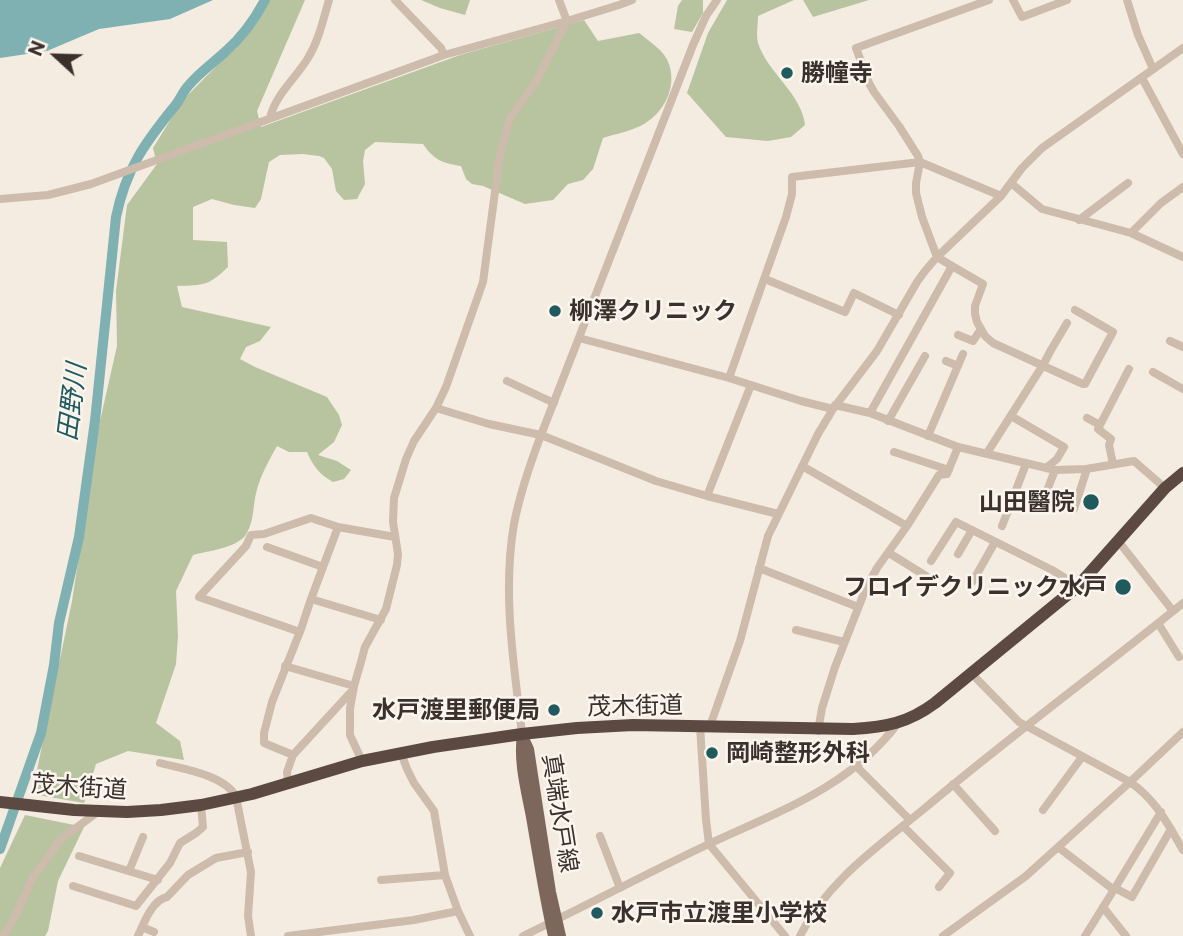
<!DOCTYPE html>
<meta charset="utf-8">
<style>
body{margin:0}
#map{position:relative;width:1183px;height:936px;overflow:hidden;background:#f4ebe1;font-family:Commissioner,sans-serif}
canvas{display:block}
.north{position:absolute;left:21px;top:21px;width:70px;height:70px;-webkit-text-stroke:5px #fbf5ee;paint-order:stroke;rotate:292deg;font-size:19px;font-weight:700;line-height:28px;text-align:center;color:#3b302b}
.north::after{content:'';display:block;margin:auto;width:24px;height:32px;background:#3b302b;clip-path:polygon(50% 0,100% 100%,50% 72%,0 100%)}
</style>
<div id="map">
<canvas width="1183" height="936"></canvas>
<div class="north">N</div>
</div>
<script>
const context = document.querySelector('canvas').getContext('2d');
context.lineJoin = 'round';
function fillPath(path, color) { context.fillStyle = color; context.fill(path, 'evenodd'); }
function strokePath(path, color, width, dash) { context.strokeStyle = color; context.lineWidth = width; context.lineCap = dash ? 'butt' : 'round'; context.setLineDash(dash || []); context.stroke(path); }
function write(font, color, halo, rows, align = 'center') {
  context.font = font + ' Commissioner,"Noto Sans JP",sans-serif'; context.lineWidth = 5; context.setLineDash([]); context.textBaseline = 'middle'; context.strokeStyle = halo; context.fillStyle = color; for (const [text, x, y, turn = 0] of rows) {
    context.save(); context.translate(x, y); context.rotate((+turn || 0) * Math.PI / 180); context.textAlign = isNaN(turn) ? turn : align; if (halo) context.strokeText(text, 0, 0); context.fillText(text, 0, 0); context.restore();
  }
}
const green = new Path2D(`
 M268 0H305L257 111 261 127 460 55 584 20 598 41 639 33C649 41 665 51 669 64 677 88 664 112 644 124 632 131 615 134 603 138L593 169 583 180 568 184 553 200 525 204 483 186 472 184 466 179 461 166C442 163 434 160 423 144L375 142 365 150 363 161 365 184 357 199 344 200 336 191 332 169 324 158 319 156 303 154 280 155 269 162 261 199 255 208 234 205 212 199 193 207V240L227 242 228 267C208 286 205 285 177 286L182 307 271 327 260 341 246 347 240 359 255 367 327 397 339 415 342 425 334 442 318 455 337 461 351 470 344 479 333 482C319 474 313 466 307 452H289L277 446C268 462 258 480 255 498 253 510 253 525 245 536 235 548 208 551 193 555L176 591 178 636 176 664 156 723 180 741 184 760 128 751 96 764 84 803 32 794 72 601 100 421 117 346 116 291 127 205 157 164 153 148 182 101 244 38Z
 M421 0H470L465 15 440 8Z
 M682 0H703V13L692 32 674 29 678 6Z
 M727 0H794L758 16C758 24 756 35 758 43 767 72 802 94 805 125L791 137 768 141 726 137 687 93 708 33Z
 M803 0H869L813 17Z
 M25 815 84 827 58 881 48 931 45 936H0V868Z`);
const water = new Path2D(`
 M0 0H213L170 19 99 29 47 51 0 58Z`);
const river = new Path2D(`
 M0 849 41 733 54 665 59 623 79 537 95 421 116 217C126 169 144 144 174 107 180 100 183 91 189 85 200 72 213 63 225 52 241 38 255 19 265 0`);
const minor = new Path2D(`
 M395 0 441 48 444 55
 M1013 0 1022 17 1067 0
 M1127 0 1138 35 1153 69
 M1142 78 1183 154
 M270 118C275 95 296 78 308 58 319 40 323 20 329 0
 M1011 183 1042 209 1131 233 1183 257
 M0 199 48 195 91 184 444 55 567 21 619 5 632 0
 M1079 220 1128 183
 M1131 233 1161 203 1183 187
 M952 266 983 284 975 306V314L977 322 985 336 993 343 1083 384H1085L1113 332 1075 310
 M765 279 845 312 854 293 899 315
 M958 335 973 341 981 329
 M579 338 729 378 801 401 833 409
 M1170 341 1183 347
 M946 361 958 366
 M1153 372 1183 389
 M729 378 786 217 792 194V177L920 162 1001 196
 M507 381 554 403
 M835 405 870 413 958 447 1055 470 1086 469 1134 461 1165 488
 M436 408 489 424 541 435 656 481 707 496 778 514
 M870 413 952 266 937 257 922 217 916 193V183L920 162 918 156 899 126 874 92 869 83 856 48 989 0
 M1011 416 1064 447 1057 459 1046 468
 M1087 418 1100 425 1098 429 1111 439 1109 445 1113 464
 M888 421 925 356
 M1100 425 1129 369
 M928 436 963 354
 M894 452 949 470
 M987 453 1043 365 1051 350 1067 323
 M802 466 907 526
 M1048 488 1055 470
 M707 496 751 385
 M1074 509 1087 469
 M1002 526 1026 464
 M1119 542 1173 611
 M267 547 323 567
 M889 553 926 576
 M958 554 972 530
 M931 561 956 522 1052 570 1078 586
 M759 568 858 607
 M973 581 995 542
 M311 599 381 620
 M1158 623 1179 657
 M796 630 844 642
 M300 632 199 597 246 546 251 535 264 534 311 518 338 527
 M285 666 354 686
 M972 674 1019 722 1130 782C1157 801 1167 823 1183 850
 M700 726 706 820 709 844 785 936
 M710 726 740 641 768 536 818 434 833 409 877 351 917 282 925 271 937 257 1001 196 1022 168 1042 148 1183 48
 M818 731 822 708 835 667 866 588 877 568 907 526 939 475 947 474 958 447
 M522 734C514 665 502 593 514 524 520 493 530 464 541 435L693 45 706 16 717 0
 M401 753 407 769 414 783 434 811 445 875 458 911 470 936
 M293 755 264 743V733L272 702 301 629 311 599 338 527 395 537
 M362 761 350 735V709L354 686 361 662 365 647 386 609 397 565 398 554 393 522 394 498 406 459 414 441 436 408 446 387 483 282 500 154 510 118 537 80 567 21 559 0
 M160 763C183 769 225 775 236 797L251 872 248 916 251 936
 M856 766 910 820
 M288 783 287 772 293 755 351 692H353
 M953 784 995 831
 M1043 810 1082 757
 M903 826 950 873 939 887
 M600 836 620 888
 M1058 847 1114 890
 M79 856 158 880
 M129 871 143 837
 M381 880 445 875
 M73 886 136 906 170 863 180 843 196 833 203 827 201 805
 M1115 888 1161 812
 M1103 907 1126 936
 M142 927 154 932
 M3 936 15 917 32 879 61 839 99 811
 M138 936C144 923 152 900 167 897L188 875 216 858 248 852
 M288 936 414 920 458 911
 M523 936C586 906 647 873 711 843 780 811 850 787 898 723
 M800 936C827 881 879 846 925 808 1009 737 1098 672 1183 603
 M943 936 1026 876 1130 782 1183 732
 M1085 936 1115 888 1132 897 1171 829`);
const major = new Path2D(`
 M522 734 529 749 551 892 561 936
 M522 735C518 762 526 790 531 817 538 857 544 897 553 936`);
const highway = new Path2D(`
 M0 802 74 810 127 812 161 810 201 805 252 794 362 761 433 747 522 734 577 728 633 725 853 729C886 727 908 723 935 703L1078 586 1165 488 1183 473`);
const markers = [
 [787,73,7,"#1f5a5e"],
 [555,311,7,"#1f5a5e"],
 [1091,502,9,"#1f5a5e"],
 [1123,587,9,"#1f5a5e"],
 [554,710,7,"#1f5a5e"],
 [712,753,7,"#1f5a5e"],
 [597,913,7,"#1f5a5e"]
];
const poiNames = [
 ["勝幢寺",801,73],
 ["柳澤クリニック",569,311],
 ["山田醫院",1075,502,"right"],
 ["フロイデクリニック水戸",1107,587,"right"],
 ["水戸渡里郵便局",540,710,"right"],
 ["岡崎整形外科",726,753],
 ["水戸市立渡里小学校",611,913]
];
const streetNames = [
 ["茂木街道",635,706,-1],
 ["茂木街道",79,787,4],
 ["真端水戸線",560,813,81]
];
const waterNames = [
 ["田野川",72,402,-83]
];
fillPath(green, '#b8c4a0');
fillPath(water, '#7fb0b2');
strokePath(river, '#7fb0b2', 10);
strokePath(minor, '#cdbbac', 8);
strokePath(major, '#7d675c', 10);
strokePath(highway, '#5c4a42', 12);
for (const [x, y, r, color] of markers) { const dot = new Path2D(); dot.arc(x, y, r, 0, 2 * Math.PI); context.fillStyle = color; context.fill(dot); strokePath(dot, '#fbf5ee', 2.5); }
write('bold 24px', '#3b302b', '#fbf5ee', poiNames, 'left');
write('24px', '#3b302b', '#fbf5ee', streetNames);
write('italic 26px', '#1f5a5e', '#fbf5ee', waterNames);
</script>
